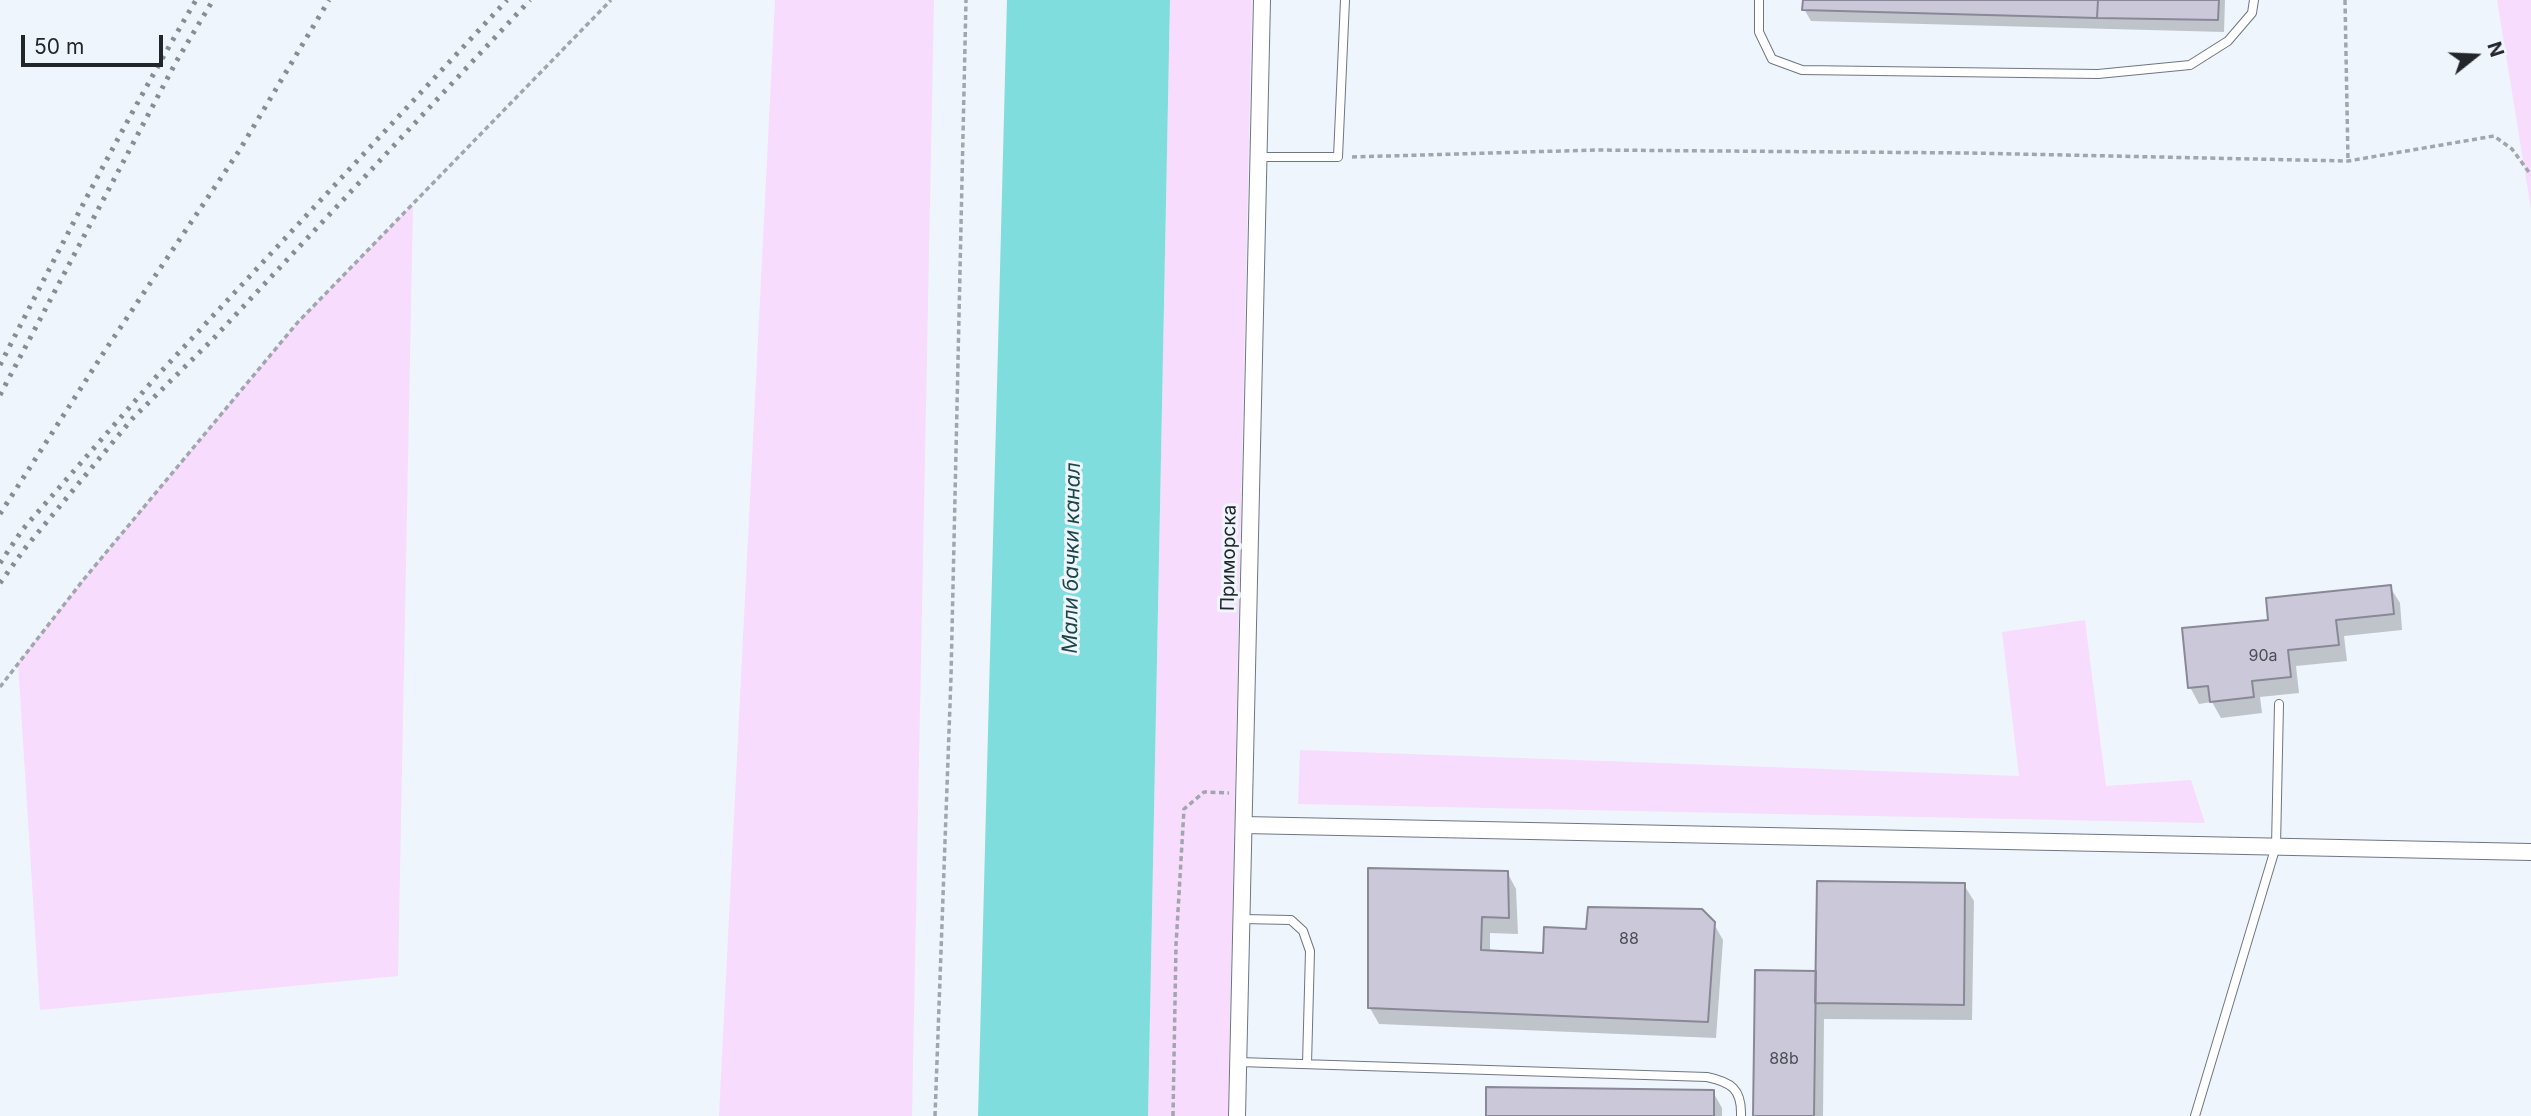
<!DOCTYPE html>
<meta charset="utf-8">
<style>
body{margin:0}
#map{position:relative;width:2531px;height:1116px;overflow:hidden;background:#eff5fd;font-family:Inter,sans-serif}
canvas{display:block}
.north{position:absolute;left:2440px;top:21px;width:70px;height:70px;-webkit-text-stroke:5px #eff5fd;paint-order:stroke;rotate:72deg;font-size:19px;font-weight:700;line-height:28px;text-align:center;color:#22252a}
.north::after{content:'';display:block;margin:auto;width:24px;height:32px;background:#22252a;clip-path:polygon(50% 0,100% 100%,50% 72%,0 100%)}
.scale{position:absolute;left:21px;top:35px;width:142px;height:32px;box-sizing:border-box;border:4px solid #22252a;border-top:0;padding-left:9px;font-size:21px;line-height:24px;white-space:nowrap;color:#22252a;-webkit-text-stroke:5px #eff5fd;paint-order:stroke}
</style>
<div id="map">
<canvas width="2531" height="1116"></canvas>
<div class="north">N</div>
<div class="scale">50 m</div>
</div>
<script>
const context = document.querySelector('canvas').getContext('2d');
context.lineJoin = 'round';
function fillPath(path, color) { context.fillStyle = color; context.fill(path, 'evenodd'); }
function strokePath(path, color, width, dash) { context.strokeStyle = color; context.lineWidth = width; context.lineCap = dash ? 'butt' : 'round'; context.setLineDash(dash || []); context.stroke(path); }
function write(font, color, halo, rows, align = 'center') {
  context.font = font + ' Inter,sans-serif'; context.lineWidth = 6; context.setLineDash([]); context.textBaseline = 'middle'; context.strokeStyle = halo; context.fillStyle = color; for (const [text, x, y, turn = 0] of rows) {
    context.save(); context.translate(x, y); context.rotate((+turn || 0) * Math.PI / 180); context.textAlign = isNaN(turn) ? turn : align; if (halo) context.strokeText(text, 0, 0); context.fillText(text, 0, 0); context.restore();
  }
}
const green = new Path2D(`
 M775 0H934L912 1116H719Z
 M1170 0H1252L1228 1116H1148Z
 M2497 0H2531V209Z
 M413 204 398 976 40 1010 18 663 84 579 298 322Z
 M2085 620 2106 786 2191 780 2205 823 1298 804 1300 750 2019 776 2002 632Z`);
const water = new Path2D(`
 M1007 0H1170L1148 1116H978Z`);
const shadow = new Path2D(`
 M1804 0H2225L2224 32 1811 21 1804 9Z
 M2390 587 2400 603 2402 630 2344 636 2347 661 2296 666 2299 693 2260 697 2262 713 2221 718 2212 702 2199 704 2190 687 2270 621Z
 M1507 872 1516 889 1518 934 1490 933V952L1545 955 1588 931 1714 924 1723 940 1716 1038 1379 1024 1370 1008Z
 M1964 885 1974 901 1972 1020 1824 1019 1823 1116H1755L1818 972Z
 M1713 1092 1722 1108V1116H1487Z`);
const building = new Path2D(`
 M1803 0H2098L2097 18 1802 10Z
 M2098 0H2219L2218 20 2097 18Z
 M2391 585 2394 614 2336 620 2339 645 2288 650 2291 677 2252 681 2254 697 2210 702 2208 686 2188 688 2182 628 2268 620 2266 598Z
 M1368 868 1508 871 1509 918 1482 917 1481 950 1543 953 1544 927 1586 929 1588 907 1702 909 1715 922 1708 1022 1368 1008Z
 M1817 881 1965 883 1964 1005 1815 1003Z
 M1755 970 1816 971 1814 1116H1753Z
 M1486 1087 1714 1090V1116H1486Z`);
const path = new Path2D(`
 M2345 0 2348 161
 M1352 157 1595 150 1969 153 2348 161 2494 136 2512 149 2531 175
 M0 687 84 579 298 322 611 0
 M935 1116 951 677 966 0
 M1173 1116 1176 945 1184 809 1204 792 1229 793`);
const service = new Path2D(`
 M1759 0V32L1772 59 1802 70 2098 74 2190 65 2228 41 2252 13 2254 0
 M1259 157H1338L1345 0
 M1242 919 1291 920 1303 931 1310 951 1307 1064
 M1239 1062 1707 1077C1731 1082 1742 1089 1741 1116
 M2195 1116 2276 846 2279 704`);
const minor = new Path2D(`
 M1244 825 2531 852
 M1237 1116 1262 0`);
const rail = new Path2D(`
 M0 365C63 242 126 119 196 0
 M0 395 176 62 213 0
 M0 514 106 349 239 151 329 0
 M0 563 23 529 156 377 507 0
 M0 583 26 547 132 419 213 339 530 0`);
const numberNames = [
 ["90a",2263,656],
 ["88",1629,939],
 ["88b",1784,1059]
];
const streetNames = [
 ["Приморска",1229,558,-89]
];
const waterNames = [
 ["Мали бачки канал",1072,558,-89]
];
fillPath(green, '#f8dcfd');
fillPath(water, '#7fdedd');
fillPath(shadow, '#0003');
fillPath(building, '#cbc9d9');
strokePath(building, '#898897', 2);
strokePath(service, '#6e7683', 10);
strokePath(minor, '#6e7683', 18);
strokePath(path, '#a1a6ad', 3.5, [5, 3.5]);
strokePath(service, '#fff', 8);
strokePath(minor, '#fff', 16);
strokePath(rail, '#888c93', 5, [3.5, 7]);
write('16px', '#4c4e56', null, numberNames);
write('19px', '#22252a', '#eff5fd', streetNames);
write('italic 21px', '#1b4747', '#eff5fd', waterNames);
</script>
